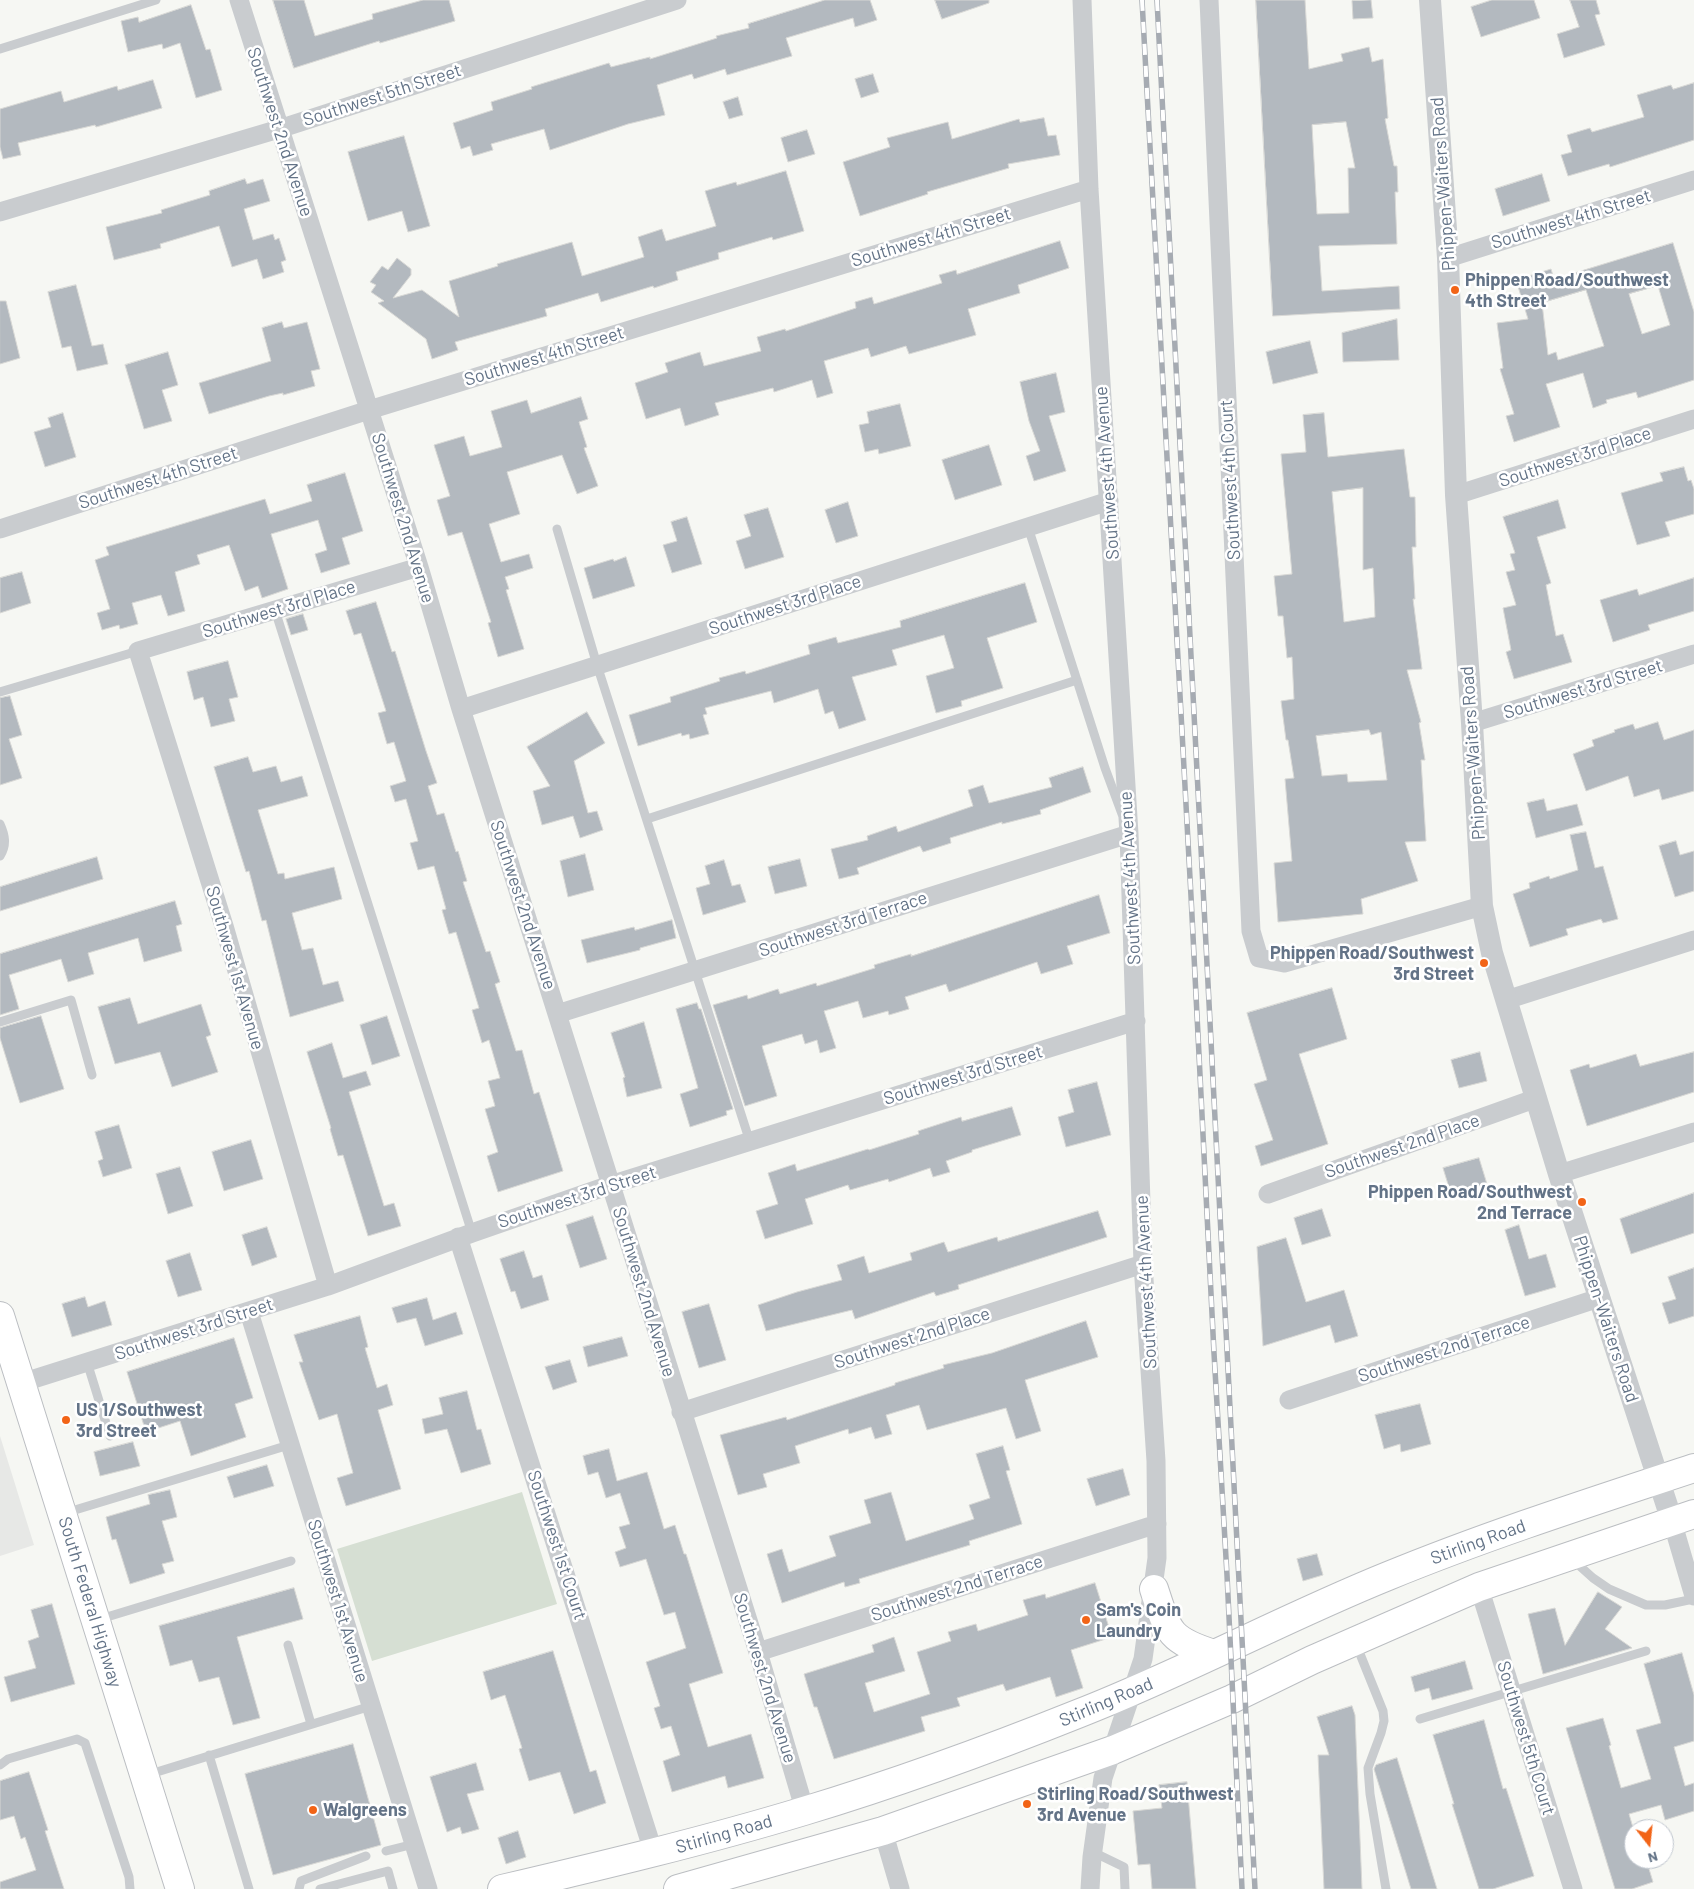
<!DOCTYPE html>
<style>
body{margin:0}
#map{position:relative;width:1694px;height:1889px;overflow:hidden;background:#f6f7f3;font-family:Barlow,sans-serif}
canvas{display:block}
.north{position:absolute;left:1624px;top:1819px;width:50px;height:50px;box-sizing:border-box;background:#fff;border:1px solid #c1c7cf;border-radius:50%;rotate:164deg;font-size:14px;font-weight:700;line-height:20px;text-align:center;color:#637387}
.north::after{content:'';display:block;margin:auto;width:18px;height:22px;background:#f26417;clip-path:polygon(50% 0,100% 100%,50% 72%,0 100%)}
</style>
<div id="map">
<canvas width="1694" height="1889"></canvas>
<div class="north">N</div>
</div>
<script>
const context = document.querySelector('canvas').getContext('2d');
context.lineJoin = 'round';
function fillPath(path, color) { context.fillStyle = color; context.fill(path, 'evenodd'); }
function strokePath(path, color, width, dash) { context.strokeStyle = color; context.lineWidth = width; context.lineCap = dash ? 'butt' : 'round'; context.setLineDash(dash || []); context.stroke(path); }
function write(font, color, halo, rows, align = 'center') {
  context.font = font + ' Barlow,sans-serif'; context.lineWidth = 5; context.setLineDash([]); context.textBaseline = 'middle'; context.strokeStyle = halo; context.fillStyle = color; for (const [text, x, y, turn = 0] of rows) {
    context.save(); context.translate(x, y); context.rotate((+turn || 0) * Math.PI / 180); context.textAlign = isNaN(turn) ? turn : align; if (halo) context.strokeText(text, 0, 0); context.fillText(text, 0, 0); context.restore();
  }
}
const built = new Path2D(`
 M0 1436 34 1545 0 1556Z`);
const green = new Path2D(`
 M522 1492 557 1604 372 1661 337 1549Z`);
const building = new Path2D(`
 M273 0H304L315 36 373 19 372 14 423 0H449L455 21 380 43 379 41 294 68Z
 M825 0H870L877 20 855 27 853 18 786 38 792 56 754 67 727 75 725 69 694 79 692 74 657 85 665 115 628 124 550 150 544 129 491 144 493 150 473 156 470 146 461 149 453 123 493 110 491 102 532 89 531 87 609 63 611 67 650 57V59L717 38 716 36 749 28 748 24Z
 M935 0H989V3L942 19Z
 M1256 0H1305L1309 69 1343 61 1341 54 1369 47 1372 62 1383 59 1388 118 1385 119 1394 166H1397L1398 192H1395L1397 244 1319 246 1322 291 1399 286 1400 309 1273 316ZM1346 122 1355 168H1348L1349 213 1317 214 1312 125Z
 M1371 0 1373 18 1353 19 1352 1Z
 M1492 0H1534L1540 18 1481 37 1471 7Z
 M1570 0H1596L1600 14 1595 15 1605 45 1564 58 1557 34 1579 27Z
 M191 5 206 50 210 49 222 90 196 98 180 43 163 49 162 44 128 52 121 21 138 17 139 22Z
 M873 74 879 92 861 98 855 79Z
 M153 80 162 108 96 127 95 125 18 143 21 155 3 159 0 147V109L61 91 64 102 117 86 118 90Z
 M1694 83V140L1610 167 1609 164 1568 176 1561 155 1572 152 1567 135 1590 128 1592 132 1644 117 1637 95 1671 85 1673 89Z
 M738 97 743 115 729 119 723 102Z
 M1044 118 1048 136 1056 135 1060 155 1008 164 1009 168 927 192 928 194 860 216 843 162 890 147 887 138 948 122 952 139 1019 119 1020 122Z
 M807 130 815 154 788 162 781 138Z
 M404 136 430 226 408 232 402 211 368 221 348 152Z
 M786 171 804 231 773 240 772 237 718 253 719 259 676 272 678 280 654 288 653 286 601 302 598 293 545 309 547 316 455 342 458 350 432 359 426 339 378 303 384 301 371 292 376 285 370 282 382 266 388 270 397 258 411 269V275L393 298 422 290 459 317 449 281 498 266 497 264 572 242 582 276 644 257 638 237 662 229 666 241 716 226 705 191 736 182 737 185Z
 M1542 174 1550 201 1503 216 1495 189Z
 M245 179 247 184 263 179 270 201 244 209 253 240 273 234 275 240 279 238 286 260 281 262 284 272 263 279 257 259 232 267 219 226 160 244 161 248 114 260 106 227 162 213 161 210 210 195 209 191Z
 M1060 241 1069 268 1018 285 1020 293 968 309 976 335 909 354 906 346 871 357 868 348 824 361 833 393 817 398 812 380 774 392 773 388 715 403 719 415 685 426 680 408 646 419 635 383 668 372 665 363 700 352 704 366 761 351 757 337 785 329 786 331 856 308 855 302 872 297 874 304 942 283 939 275 956 270 957 274Z
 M1673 243 1694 312V380L1638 398 1636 392 1606 400 1607 403 1593 408 1583 373 1546 384 1560 427 1514 442 1506 416 1514 414 1500 369 1503 368 1497 323 1528 319 1516 280 1551 269 1554 279ZM1658 286 1670 325 1642 334 1629 294ZM1586 290 1604 346 1558 360 1556 352 1548 355 1542 303Z
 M76 285 92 346 103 344 108 364 77 371 71 346 62 348 48 292Z
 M0 301H6L20 358 0 364Z
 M1397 319 1399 360 1343 362 1342 333Z
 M282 322 284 328 307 322 320 369 311 371 315 386 283 395V393L269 396 209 414 199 383 271 361 262 328Z
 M1310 341 1318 373 1273 384 1266 352Z
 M168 352 178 385 162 390 172 421 144 429 125 365Z
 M1056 373 1065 412 1049 416 1066 471 1034 481 1026 456 1040 451 1029 421 1020 382Z
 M581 397 588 419 579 422 587 447 584 448 598 486 577 494 562 455 507 472 520 514 489 524 501 562 529 554 533 568 505 577 509 589 506 590 524 649 498 657 488 623 491 622 462 532 448 536 437 500 450 496 434 445 464 436 470 456 502 447 491 411 527 400 531 413Z
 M900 404 911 446 879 454 878 449 865 452 859 425 869 423 867 412Z
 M63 413 76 457 45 467 34 432 51 427 48 418Z
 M1324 413 1328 457 1404 449 1410 497H1415L1416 547H1412L1415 599H1413L1422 669 1407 670 1421 722 1419 723 1425 760H1421L1426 841 1405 842 1418 881 1361 899 1363 914 1278 922 1274 863 1292 861 1285 779 1294 778 1288 740H1286L1281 701 1294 699 1292 657 1287 658 1283 616H1278L1274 576 1292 574 1281 454 1306 452 1303 415ZM1363 488V570L1373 568 1375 617 1344 622 1332 492ZM1369 730 1371 735 1381 732 1387 780 1348 782 1347 774 1322 776 1316 736Z
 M989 445 1002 485 955 500 942 460Z
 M1684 467 1688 481 1691 480 1694 489V514L1665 522 1670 536 1637 545 1621 493 1663 481 1660 473Z
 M345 473 363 531 342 538 350 564 321 573 315 554 327 550 318 520 271 534 288 589 262 598 258 586 245 591 229 545 197 555 200 564 175 572 185 611 168 616 161 595 132 603 138 624 120 629 119 625 102 630 97 613 110 609 95 560 109 555 106 547 265 499 270 514 312 501 307 485Z
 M1558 500 1566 528 1537 537 1551 583 1546 585 1556 636 1563 634 1572 662 1514 679 1506 652 1511 650 1503 608 1516 605 1506 572 1515 570 1510 554 1515 553 1503 517Z
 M848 502 858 536 836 543 825 510Z
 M768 508 784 557 745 569 736 541 751 536 744 515Z
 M687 517 702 564 672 573 663 545 677 541 671 522Z
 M626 557 635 586 593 599 584 568 613 559 614 561Z
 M22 572 31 603 0 613V578Z
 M1694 578V611L1648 625 1650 630 1613 642 1600 600 1637 589 1639 595Z
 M1025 583 1037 622 987 638 1003 688 961 701 962 706 936 713 926 676 954 668 944 635 892 650 897 665 852 677 866 720 839 729 833 711 825 714 818 689 774 703 771 691 705 708 707 714 703 715 709 734 690 739 689 734 682 736 681 733 638 746 629 715 671 702 670 697 720 681 719 678 745 671 746 674 810 654 808 645 836 637 838 643 901 627 900 621Z
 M376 602 392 652 395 651 426 751 437 783 428 786 437 815 444 813 456 852 458 851 467 881 463 882 486 952 490 951 500 982 495 984 516 1051 522 1050 534 1094 539 1092 563 1171 498 1192 487 1156 498 1152 485 1109 495 1106 488 1081 500 1078 489 1040 482 1043 472 1010 479 1008 456 932 449 934 442 910 446 909 434 866 418 870 410 843 418 841 406 799 395 802 390 786 406 781 394 742 387 744 378 713 386 711 361 633 354 635 346 611Z
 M303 614 308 630 291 635 286 619Z
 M228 661 238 697 229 699 235 721 211 727 203 697 194 700 187 672Z
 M10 696 22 735 9 739 22 778 0 785V698Z
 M587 712 605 743 574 761 588 813 597 811 603 830 580 838 573 816 542 825 533 791 550 786 527 747Z
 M1658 722 1664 740 1694 730V791L1662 800 1659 789 1634 797 1628 776 1586 791 1573 754 1594 746 1592 740 1615 732 1614 730 1633 724 1635 729Z
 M248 757 253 772 276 766 281 782 302 776 308 796 258 810 278 874 284 873 285 879 334 867 342 899 292 913 302 950 313 948 323 985 338 981 344 1001 290 1017 266 920 262 921 249 871 246 872 214 767Z
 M1083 767 1091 792 1040 810 1041 814 1002 824V822L950 838 951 843 923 852 920 846 857 868 859 874 839 879 831 849 868 840 867 836 896 826 898 832 973 806 968 790 983 785 989 803 1052 787 1049 778Z
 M1544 799 1547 811 1577 804 1583 825 1536 838 1527 803Z
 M1586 832 1595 868 1603 866 1618 919 1603 923 1601 919 1566 929 1568 935 1530 947 1513 894 1530 888 1529 883 1549 876 1550 879 1578 870 1570 835Z
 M1676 841 1680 855 1694 851V891L1675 897 1659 846Z
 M585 854 594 890 568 897 560 861Z
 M97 857 103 879 0 911V887Z
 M800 859 807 886 775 894 768 867Z
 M724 860 732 886 740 884 746 902 703 915 696 888 710 884 705 866Z
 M1099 895 1110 933 1067 946 1073 964 1041 974 1037 962 949 992 946 984 905 997 909 1009 889 1015 888 1011 863 1018 858 1001 824 1011 836 1048 820 1053 817 1040 805 1044 802 1034 762 1046 777 1096 745 1106 713 1005 747 995 748 999 778 989 780 994 816 983 817 986 875 968 874 965 911 954V956Z
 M175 901 182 924 176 926 182 951 144 962 138 938 88 953 94 974 68 982 61 959 9 975 19 1009 0 1015V954Z
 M672 920 676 938 640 948V950L587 963 581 940 634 927 635 930Z
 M1332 988 1347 1039 1299 1054 1328 1144 1261 1166 1255 1146 1273 1140 1254 1084 1267 1080 1247 1013Z
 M130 998 138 1024 201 1004 211 1035 206 1037 218 1072 172 1087 160 1052 115 1064 98 1007Z
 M697 1003 699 1009H701L733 1109 726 1111 727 1115 690 1127 680 1094 698 1088 676 1009Z
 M41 1016 64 1089 20 1103 0 1038V1028Z
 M387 1016 400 1056 372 1065 360 1025Z
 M644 1022 662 1088 627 1097 623 1078 625 1077 611 1033Z
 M332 1043 343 1078 366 1071 371 1085 349 1092 384 1206 394 1203 401 1226 368 1236 343 1155 338 1156 330 1129 331 1128 307 1052Z
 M1480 1052 1487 1081 1459 1088 1451 1060Z
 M1694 1052V1092L1587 1126 1570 1070 1589 1064 1590 1068 1636 1054 1640 1066Z
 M1097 1082 1111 1135 1066 1147 1058 1117 1074 1112 1068 1090Z
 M1012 1107 1021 1135 972 1150V1152L946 1161 950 1172 933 1177 930 1168 889 1182 888 1179 850 1190 848 1185 805 1199 813 1224 765 1239 756 1211 778 1204 768 1173 795 1164 797 1171 868 1149 869 1150 919 1134 918 1131 961 1117 962 1121Z
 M119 1125 132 1168 103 1177 98 1161 103 1159 95 1132Z
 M251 1140 263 1179 224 1191 212 1152Z
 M1479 1158 1487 1184 1451 1194 1443 1168Z
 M180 1167 193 1206 168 1214 156 1174Z
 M1694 1193V1233L1631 1254 1620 1219Z
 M1322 1209 1331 1236 1302 1245 1294 1218Z
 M1098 1211 1107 1237 958 1285 959 1289 936 1296 934 1292 855 1319 852 1310 766 1331 758 1305 797 1292 842 1280 837 1265 864 1256 869 1273 912 1260 910 1253 944 1242 948 1252 997 1237 998 1241Z
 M593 1216 607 1259 580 1268 566 1225Z
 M1519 1225 1529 1259 1546 1254 1556 1287 1525 1296 1505 1230Z
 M267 1227 277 1257 252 1266 242 1235Z
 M1286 1238 1306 1302 1344 1290 1358 1336 1335 1343 1330 1325 1263 1346 1257 1247Z
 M524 1251 533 1278 542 1275 549 1300 521 1309 515 1291 511 1292 500 1259Z
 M190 1253 202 1290 178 1297 166 1261Z
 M1694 1268V1316L1669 1324 1662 1303 1676 1299 1668 1277Z
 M85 1297 88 1307 105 1301 112 1325 72 1337 62 1304Z
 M427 1298 433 1320 456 1312 463 1334 425 1346 416 1318 397 1323 392 1308Z
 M709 1304 726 1360 699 1368 682 1312Z
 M360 1316 368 1347 365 1348 377 1388 387 1384 393 1405 378 1410 401 1489 346 1506 337 1478 353 1473 337 1414 319 1420 299 1362H303L294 1335Z
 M1086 1321 1098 1357 1025 1380 1041 1431 1016 1439 1006 1408 927 1430 919 1405 886 1415 892 1434 875 1439 871 1427 849 1434 848 1429 795 1446 800 1463 763 1474 767 1487 738 1495 720 1435 786 1417 787 1420 895 1385V1383L944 1368 943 1365 992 1353Z
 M622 1337 628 1356 588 1367 583 1347Z
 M234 1338 253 1398 235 1404 246 1437 191 1456 180 1421 146 1432 127 1372Z
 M570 1360 577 1382 553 1390 545 1367Z
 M467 1391 477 1430 481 1429 491 1464 461 1473 447 1429 425 1434 422 1419 443 1414 439 1398Z
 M1420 1404 1431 1444 1401 1452 1400 1444 1384 1449 1375 1415Z
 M133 1442 140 1466 100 1476 94 1452Z
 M1003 1446 1010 1470 1006 1471 1022 1524 969 1541 970 1545 859 1579 860 1583 845 1587 844 1582 782 1603 767 1554 782 1549 789 1572 836 1556 829 1536 871 1523 864 1500 891 1492 906 1541 974 1519 969 1505 990 1498 976 1454Z
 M609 1449 617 1481 647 1472 664 1529 675 1525 684 1554H686L723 1673 689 1684 708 1747 751 1734 764 1778 728 1788 725 1776 672 1792 663 1761 680 1755 671 1726 661 1729 654 1708 660 1706 646 1662 686 1648 675 1612 664 1615 646 1559 620 1567 615 1552 626 1548 619 1527 630 1524 620 1493 606 1498 598 1472 588 1475 583 1456Z
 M267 1465 274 1486 234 1498 227 1477Z
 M1123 1469 1130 1495 1096 1506 1087 1479Z
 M170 1490 177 1517 162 1521 174 1561 162 1564 165 1573 130 1584 116 1539 112 1540 106 1517 150 1504 148 1495Z
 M1317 1554 1323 1575 1303 1581 1297 1559Z
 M1095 1583 1112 1637 1071 1650 1083 1688 1056 1697 1050 1677 1006 1691 1003 1684 957 1698 960 1706 921 1717 925 1731 834 1759 817 1707H814L804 1674 874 1652 872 1645 894 1637 905 1671 865 1683 874 1712 930 1694 917 1652 951 1641 948 1632 976 1624 978 1631 1028 1615 1023 1600 1045 1594 1046 1598Z
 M294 1588 303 1619 237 1637 260 1718 233 1725 219 1677 199 1682 192 1660 170 1666 159 1626Z
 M1598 1592 1622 1607 1605 1629 1632 1648 1543 1674 1528 1614 1555 1608 1565 1645Z
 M52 1604 75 1684 11 1702 4 1677 36 1668 28 1641 39 1637 31 1610Z
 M553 1651 590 1772 596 1770 606 1803 574 1814 560 1772 529 1781 519 1749 522 1748 505 1695 491 1700 483 1672Z
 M1682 1653 1694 1695V1741L1674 1747 1685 1786 1694 1783V1811L1665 1820 1661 1805 1629 1814 1634 1831V1859H1646L1653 1882 1632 1889H1615L1566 1728 1603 1718 1611 1745 1609 1746 1621 1788 1651 1779 1636 1730 1661 1723 1644 1664Z
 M1465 1661 1473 1689 1432 1700 1429 1688 1415 1692 1411 1677Z
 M1352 1706 1355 1715 1362 1889H1324L1318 1755H1329L1317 1717Z
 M1484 1720 1503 1789 1506 1788 1534 1876 1493 1889H1479L1452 1804H1454L1433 1735Z
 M353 1744 381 1845 273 1875 245 1774Z
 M1397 1758 1437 1889H1411L1374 1769 1376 1765Z
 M476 1763 484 1790 467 1794 479 1829 462 1834 460 1827 447 1832 430 1777Z
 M29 1772 48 1830 45 1831 64 1889H0V1882L36 1870 25 1837 21 1839 14 1816 0 1820V1781Z
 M1187 1782 1196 1889H1152L1150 1864 1138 1865 1133 1811 1162 1808 1159 1785Z
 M518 1831 526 1857 506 1864 498 1838Z`);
const service = new Path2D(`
 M0 49 156 0
 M1028 527 1105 768 1122 814
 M557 529 597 665 750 1142
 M275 610 472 1233
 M0 692 138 651
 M647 819 1077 680
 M0 824C5 835 7 845 0 856
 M0 1022 71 1000 92 1075
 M87 1362 110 1436
 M65 1513 289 1445
 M1573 1560 1593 1578 1609 1589 1646 1605H1665L1694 1599
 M97 1620 291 1561
 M1356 1644 1383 1711 1384 1721 1381 1733 1368 1768 1370 1794 1386 1889
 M288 1645 311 1724
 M1420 1719 1646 1651
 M209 1755 249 1889
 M0 1765 8 1759 77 1739 85 1743 129 1877 130 1889
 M147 1775 371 1706
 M386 1851 414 1844
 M1093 1852 1124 1867 1125 1889
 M299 1889 301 1881 366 1856
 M320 1889 388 1871 393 1889`);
const minor = new Path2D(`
 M239 0 419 567 461 709 758 1652 805 1811
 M1082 0 1089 189 1129 834 1143 1264 1156 1461 1157 1558 1143 1659 1103 1778 1092 1857 1090 1889
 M1209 0 1251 931 1259 958 1284 963 1482 906
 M0 212 279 129 677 0
 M1448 258 1694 180
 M1456 495 1694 419
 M0 529 369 410 1089 189
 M461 709 1109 501
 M1472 723 1694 654
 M1506 1000 1694 940
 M557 1014 1129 834
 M1559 1174 1694 1132
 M1268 1194 1537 1098
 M458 1237 654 1854
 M328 1286 224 926 138 651 419 567
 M249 1312 428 1889
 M21 1383 328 1286 472 1233 610 1185 1136 1021
 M1289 1400 1599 1298
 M681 1412 1143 1264
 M1672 1521 1694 1596
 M1479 1587 1573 1889
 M758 1652 1157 1524
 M883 1831 900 1889`);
const tertiary = new Path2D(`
 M1430 0 1448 258 1456 495 1472 723 1482 906 1492 953 1559 1174 1672 1521`);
const primary = new Path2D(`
 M0 1316 180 1889
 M1154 1589C1168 1632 1169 1640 1214 1654
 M502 1889C604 1865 705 1841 804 1811 897 1783 990 1749 1080 1713 1185 1672 1284 1618 1388 1576 1488 1535 1591 1502 1694 1468
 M678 1889 883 1831 1113 1750 1232 1699 1312 1660 1479 1587 1694 1514`);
const rail = new Path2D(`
 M1142 0 1191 896 1214 1353 1227 1575 1242 1889
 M1157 0 1255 1889`);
const markers = [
 [1455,290,5,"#f26417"],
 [1484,963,5,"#f26417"],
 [1582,1202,5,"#f26417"],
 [66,1420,5,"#f26417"],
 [1086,1620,5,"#f26417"],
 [1027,1804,5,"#f26417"],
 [313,1810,5,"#f26417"]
];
const streetNames = [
 ["Southwest 5th Street",382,95,-18],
 ["Southwest 2nd Avenue",280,132,72],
 ["Phippen-Waiters Road",1443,184,-94],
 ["Southwest 4th Street",1571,219,-17],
 ["Southwest 4th Street",931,237,-17],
 ["Southwest 4th Street",544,356,-17],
 ["Southwest 3rd Place",1575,457,-18],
 ["Southwest 4th Avenue",1107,473,-94],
 ["Southwest 4th Street",158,478,-18],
 ["Southwest 4th Court",1230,480,-93],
 ["Southwest 2nd Avenue",403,518,73],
 ["Southwest 3rd Place",785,605,-18],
 ["Southwest 3rd Place",279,609,-17],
 ["Southwest 3rd Street",1583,689,-17],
 ["Phippen-Waiters Road",1473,753,-94],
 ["Southwest 4th Avenue",1130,878,-93],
 ["Southwest 2nd Avenue",523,905,72],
 ["Southwest 3rd Terrace",843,924,-18],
 ["Southwest 1st Avenue",235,968,74],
 ["Southwest 3rd Street",963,1075,-17],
 ["Southwest 2nd Place",1402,1146,-19],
 ["Southwest 3rd Street",577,1197,-18],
 ["Southwest 4th Avenue",1146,1282,-93],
 ["Southwest 2nd Avenue",644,1292,73],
 ["Phippen-Waiters Road",1606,1319,72],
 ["Southwest 3rd Street",194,1329,-18],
 ["Southwest 2nd Place",912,1338,-18],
 ["Southwest 2nd Terrace",1444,1349,-18],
 ["Stirling Road",1478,1542,-20],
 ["Southwest 1st Court",557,1545,72],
 ["Southwest 2nd Terrace",957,1588,-18],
 ["Southwest 1st Avenue",338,1601,73],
 ["South Federal Highway",90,1602,73],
 ["Southwest 2nd Avenue",765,1678,73],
 ["Stirling Road",1106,1702,-23],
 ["Southwest 5th Court",1526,1738,73],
 ["Stirling Road",724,1834,-16]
];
const poiNames = [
 ["Phippen Road/Southwest",1465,280],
 ["4th Street",1465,301],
 ["Phippen Road/Southwest",1474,953,"right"],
 ["3rd Street",1474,974,"right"],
 ["Phippen Road/Southwest",1572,1192,"right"],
 ["2nd Terrace",1572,1213,"right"],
 ["US 1/Southwest",76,1410],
 ["3rd Street",76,1431],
 ["Sam's Coin",1096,1610],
 ["Laundry",1096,1631],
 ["Stirling Road/Southwest",1037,1794],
 ["3rd Avenue",1037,1815],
 ["Walgreens",323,1810]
];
fillPath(built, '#e7e8e6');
fillPath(green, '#d6dfd3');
fillPath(building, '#b3b9bf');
strokePath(building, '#d8d8d5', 1);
strokePath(primary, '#bbbec2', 30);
strokePath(service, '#c9cccf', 9);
strokePath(minor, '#c9cccf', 19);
strokePath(tertiary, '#c9cccf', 22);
strokePath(primary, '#fff', 28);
strokePath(rail, '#a6abb2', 5.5);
strokePath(rail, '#fff', 4, [11]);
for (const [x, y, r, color] of markers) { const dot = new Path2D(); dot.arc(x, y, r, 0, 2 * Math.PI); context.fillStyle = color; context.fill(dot); strokePath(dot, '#fff', 2); }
write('18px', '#637387', '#fff', streetNames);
write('bold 18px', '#637387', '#fff', poiNames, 'left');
</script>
